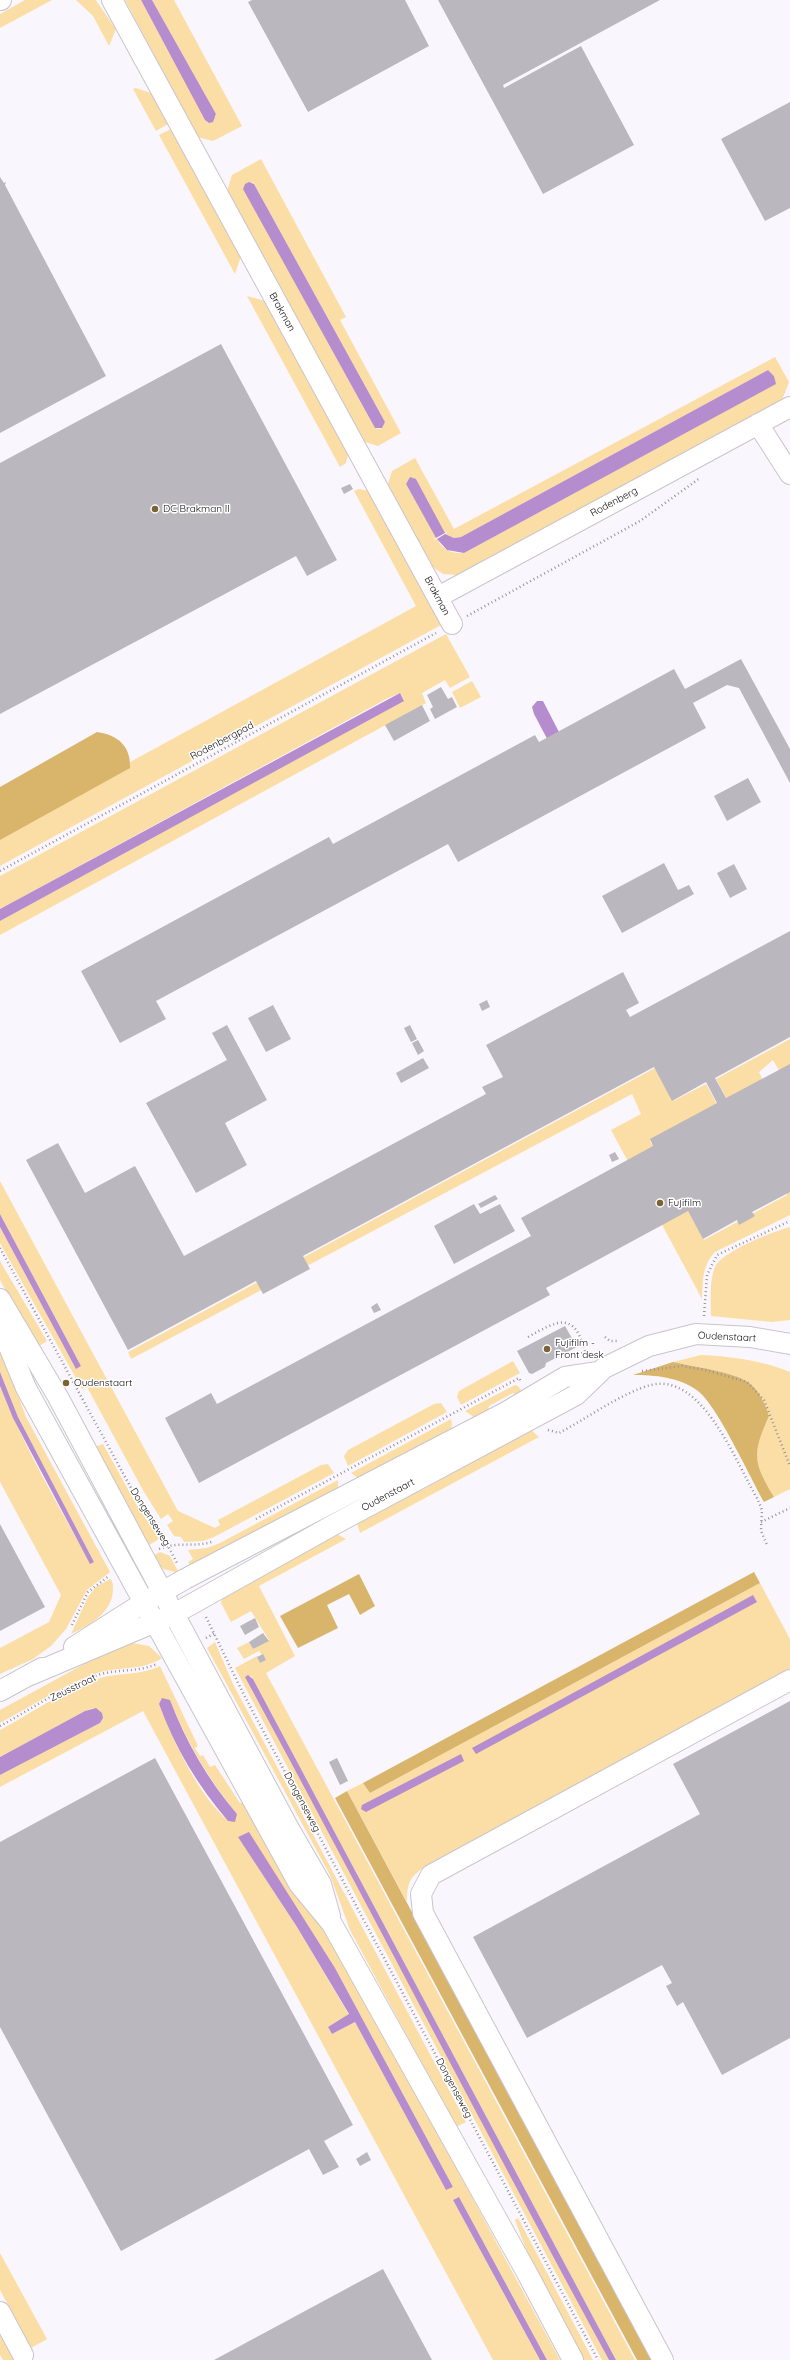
<!DOCTYPE html>
<style>
body{margin:0}
canvas{display:block;background:#faf6fd}
</style>
<canvas width="790" height="2360"></canvas>
<script>
const context = document.querySelector('canvas').getContext('2d');
context.lineJoin = 'round';
function fillPath(path, color) { context.fillStyle = color; context.fill(path, 'evenodd'); }
function strokePath(path, color, width, dash) { context.strokeStyle = color; context.lineWidth = width; context.lineCap = dash ? 'butt' : 'round'; context.setLineDash(dash || []); context.stroke(path); }
function write(font, color, halo, rows, align = 'center') {
  context.font = font + ' Quicksand,sans-serif'; context.lineWidth = 3; context.setLineDash([]); context.textBaseline = 'middle'; context.strokeStyle = halo; context.fillStyle = color; for (const [text, x, y, turn = 0] of rows) {
    context.save(); context.translate(x, y); context.rotate((+turn || 0) * Math.PI / 180); context.textAlign = isNaN(turn) ? turn : align; if (halo) context.strokeText(text, 0, 0); context.fillText(text, 0, 0); context.restore();
  }
}
const green = new Path2D(`
 M25 0H52L0 28V14Z
 M76 0H96L97 2 116 29 109 46 93 16Z
 M125 0H141L207 122 216 116V114L152 0H174L242 126 213 141 197 137Z
 M136 88 151 93 168 124 156 131 133 89Z
 M171 129 241 256 235 274 159 135Z
 M261 159 346 317 340 320 401 433 378 446 362 441 227 191 232 175ZM253 182 385 422 380 429 375 428 244 189Z
 M247 296 265 301 348 454 346 463 340 467Z
 M775 357 789 382 782 400 458 575 443 574 430 565 387 487 392 471 415 458 454 529ZM768 370 774 376 775 384 464 553C452 554 443 550 437 539L433 540 436 538 406 484 416 479 445 533 449 531 445 534 454 538 461 537Z
 M359 489 369 491 441 625 0 866V833L416 606 354 491Z
 M446 634 470 677 450 688 445 680 422 693 426 703 0 935V921L404 700 400 693 388 698 0 909V876Z
 M472 681 481 697 460 708 452 692Z
 M790 1039V1090L773 1060 759 1072 790 1139V1215L715 1252C702 1266 703 1280 702 1299L611 1130 641 1114 632 1094 131 1359 128 1352 655 1068 673 1101 706 1084 717 1104 650 1141 704 1240 787 1195 733 1095 727 1099 716 1079Z
 M0 1181 178 1511 215 1528 220 1525 218 1520 321 1465 328 1464 334 1473 214 1537 203 1541 184 1542 181 1537 174 1536 167 1525 173 1521 168 1514 161 1519 144 1492 87 1387 82 1389 0 1243V1227L76 1368 81 1366 0 1214Z
 M790 1227V1320L772 1322 711 1316C711 1301 709 1281 715 1267 721 1252 774 1231 790 1227Z
 M0 1261 47 1341 39 1346 34 1343 0 1280Z
 M0 1348 26 1417 110 1572 87 1590 66 1629 51 1646 33 1659 0 1674V1648L49 1622 61 1595 0 1482V1386C24 1447 58 1505 90 1563L94 1562 18 1417 0 1372Z
 M701 1355C728 1356 765 1361 790 1372V1489L774 1497C753 1462 752 1454 769 1416 765 1403 759 1390 748 1382 734 1372 691 1366 673 1362Z
 M513 1361 520 1373 461 1405 457 1397 459 1391Z
 M515 1385 518 1386 523 1393 519 1396 513 1393 489 1406 487 1413 475 1418 465 1411Z
 M441 1403 447 1412 348 1466 344 1456 348 1450 434 1404Z
 M451 1419 452 1424 451 1430 358 1478 351 1473Z
 M531 1430 539 1437 360 1533 357 1523 419 1488 422 1490Z
 M103 1444 136 1504 159 1539 144 1548 94 1447Z
 M338 1480V1489L193 1570 188 1562 193 1559 188 1550 207 1548 220 1543Z
 M337 1534 346 1539 259 1586 295 1656 266 1673 635 2360H616L253 1679 251 1676H246L609 2360H602L235 1668 257 1656 260 1663 266 1660 259 1651 244 1659 237 1648 249 1642 253 1649 269 1640 251 1611 231 1622 221 1603 222 1595Z
 M160 1552 170 1556 179 1573 163 1569 151 1557Z
 M110 1579C113 1581 113 1585 113 1590 112 1613 90 1625 71 1634L88 1597 96 1587Z
 M760 1583 790 1639V1669L429 1864C411 1876 407 1880 407 1902L347 1791 363 1783 370 1793Z
 M215 1642 233 1684 466 2122 456 2127 350 1930 330 1875 207 1648Z
 M132 1643 149 1646 162 1658C141 1672 115 1665 92 1675 60 1687 30 1707 0 1723V1710L108 1651Z
 M160 1666 198 1746 195 1748 200 1756 203 1755 210 1767 215 1765 240 1803 243 1802 336 1950 394 2053 560 2360H547L459 2197 453 2200 540 2360H493L143 1711 0 1787V1775L100 1723 103 1718 94 1708 85 1711 0 1757V1730C30 1714 66 1689 97 1679 118 1672 140 1676 160 1666ZM170 1700C187 1742 208 1779 237 1814L230 1822C200 1800 172 1738 159 1704ZM249 1833 335 1968 453 2187 446 2190 355 2022 332 2034 328 2027 349 2015 297 1927 239 1838Z
 M518 2218 593 2360H581L527 2252 515 2220Z
 M0 2253 47 2339 31 2348 0 2290Z
 M0 2328 15 2360H3L0 2355Z`);
const forest = new Path2D(`
 M97 732C118 735 131 746 130 768L0 840V787Z
 M673 1362C690 1366 734 1372 748 1382 759 1390 765 1403 769 1416 752 1454 753 1462 774 1497L764 1502C750 1477 718 1407 698 1391 679 1377 655 1375 633 1375Z
 M754 1572 760 1583 370 1793 363 1783Z
 M359 1574 375 1606 360 1615 349 1594 327 1605 338 1628 298 1648 280 1616Z
 M347 1791 652 2360H637L335 1798Z`);
const water = new Path2D(`
 M141 0H152L216 114 213 122 209 123 205 120Z
 M249 182 254 184 385 422 382 428H375L243 189 245 184Z
 M768 370 774 376 776 384 464 553 447 550 437 539 445 534 454 538 461 537Z
 M410 477 416 479 445 533 436 538 406 484Z
 M400 693 404 701 0 921V909Z
 M537 701H543L576 765H561L534 714 532 707Z
 M0 1214 81 1366 76 1369 0 1227Z
 M0 1372 18 1417 94 1562 90 1564 13 1418 0 1386Z
 M753 1595 757 1602 476 1754 472 1748Z
 M248 1675 253 1679 616 2360H609C486 2134 368 1904 245 1677Z
 M162 1698 170 1700C186 1742 208 1780 237 1814L235 1822 228 1821C198 1786 175 1748 159 1704Z
 M96 1708 102 1713 103 1718 100 1723 0 1775V1757L85 1711Z
 M461 1754 464 1761 366 1812 361 1809 362 1805Z
 M249 1832 335 1968 453 2187 446 2190 355 2022 332 2034 328 2027 349 2014 297 1927 238 1837Z
 M459 2197 547 2360H540L453 2200Z`);
const building = new Path2D(`
 M252 0H405L429 46 308 112 248 2Z
 M438 0H660L503 85 504 88 581 46 634 145 543 194Z
 M790 102V208L765 221 721 139Z
 M0 177 4 183 6 182 5 185 106 376 0 433Z
 M221 344 337 560 307 576 296 556 0 714V463Z
 M350 484 353 489 344 494 341 488Z
 M741 659 790 749V783L739 688 727 685 693 703 706 728 458 862 448 844 156 1001 166 1019 120 1043 81 971 329 837 333 844 535 735 539 742 674 669 685 689Z
 M441 687 448 699 452 697 457 707 435 719 430 709 433 707 427 695Z
 M422 705 430 721 394 741 385 725Z
 M748 778 761 802 727 821 714 796Z
 M664 863 678 890 689 885 694 894 622 933 602 896Z
 M734 864 747 889 730 898 717 873Z
 M790 931V1037L715 1078 726 1098 790 1064V1192L752 1212 755 1216 739 1225 737 1220 703 1239 688 1211 546 1288 550 1295 199 1483 165 1418 211 1393 217 1404 531 1236 521 1218 653 1146 650 1139 717 1103 706 1082 672 1101 654 1067 303 1256 310 1269 263 1294 256 1281 128 1350 26 1160 58 1143 85 1193 135 1166 184 1256 486 1094 482 1087 503 1077 486 1045 623 972 639 1003 626 1010 630 1017Z
 M487 1000 490 1007 482 1011 479 1004Z
 M273 1005 291 1039 266 1052 248 1018Z
 M227 1025 267 1100 225 1123 247 1165 196 1193 146 1103 227 1060 212 1033Z
 M410 1025 417 1039 411 1042 404 1028Z
 M418 1040 424 1051 418 1055 412 1043Z
 M423 1058 429 1068 401 1083 396 1073Z
 M615 1152 619 1159 612 1162 609 1155Z
 M495 1195 498 1199 481 1208 478 1204Z
 M474 1204 480 1214 500 1204 515 1231 454 1264 434 1226Z
 M377 1303 381 1310 374 1313 371 1307Z
 M565 1326 577 1347 546 1363 545 1367 532 1374 529 1373 517 1351Z
 M0 1524 45 1607 0 1631Z
 M255 1618 259 1627 245 1635 240 1626Z
 M263 1633 269 1641 253 1649 249 1642Z
 M263 1654 266 1660 260 1663 257 1657Z
 M790 1701V2038L722 2075 683 2002 677 2006 666 1986 672 1983 662 1965 527 2038 473 1937 700 1814 673 1764Z
 M155 1758 353 2125 324 2141 339 2167 323 2175 309 2149 121 2251 0 2027V1842Z
 M337 1758 348 1781 340 1785 329 1762Z
 M367 2152 371 2160 360 2166 356 2159Z
 M383 2269 432 2360H214Z`);
const path = new Path2D(`
 M467 616 640 521 700 478
 M0 871 436 633
 M0 1248 142 1508 168 1546 177 1563
 M704 1316 707 1275 717 1255 790 1221
 M528 1337C557 1321 574 1310 585 1351L578 1356
 M605 1337 610 1341H617
 M642 1371 682 1366 706 1370 747 1382 764 1400 790 1466
 M548 1430 559 1433C586 1419 623 1392 651 1385 703 1372 737 1465 758 1500L762 1510 761 1531 767 1545
 M256 1519 519 1378 521 1382
 M761 1522 790 1508
 M159 1549C176 1541 197 1548 214 1541
 M206 1617 244 1695 598 2360
 M72 1625 88 1592 109 1576
 M206 1638 215 1633
 M0 1726C32 1709 65 1685 101 1674 120 1669 139 1672 157 1664`);
const minor = new Path2D(`
 M0 0H1
 M112 0 452 624
 M758 424 790 474
 M438 597 790 407
 M0 1299 58 1397 288 1827 321 1884 330 1916
 M0 1325 26 1388 299 1884 332 1924 527 2273 573 2360
 M74 1647 143 1603 185 1579 506 1412 565 1377 598 1372
 M30 1675 174 1614 335 1524 576 1395 604 1368 649 1346 696 1334 750 1337 790 1344
 M0 1691 42 1668
 M0 2312 23 2355
 M663 2360 423 1913 421 1894 431 1875 790 1680`);
const markers = [
 [155,509,4,"#7b6434"],
 [660,1203,4,"#7b6434"],
 [547,1349,4,"#7b6434"],
 [66,1383,4,"#7b6434"]
];
const streetNames = [
 ["Brakman",282,312,61],
 ["Rodenberg",614,502,-28],
 ["Brakman",437,596,62],
 ["Rodenbergpad",222,741,-28],
 ["Oudenstaart",727,1337,3],
 ["Oudenstaart",388,1495,-28],
 ["Dongenseweg",150,1517,58],
 ["Zeusstraat",73,1688,-26],
 ["Dongenseweg",302,1802,62],
 ["Dongenseweg",454,2088,62]
];
const poiNames = [
 ["DC Brakman II",163,509],
 ["Fujifilm",668,1203],
 ["Fujifilm -",555,1343],
 ["Front desk",555,1355],
 ["Oudenstaart",74,1383]
];
fillPath(green, '#fbdea5');
fillPath(forest, '#d9b56b');
fillPath(water, '#b58dce');
fillPath(building, '#bbb7be');
strokePath(minor, '#c9c5cc', 22);
strokePath(path, '#979499', 2.5, [1, 3]);
strokePath(minor, '#fff', 20);
for (const [x, y, r, color] of markers) { const dot = new Path2D(); dot.arc(x, y, r, 0, 2 * Math.PI); context.fillStyle = color; context.fill(dot); strokePath(dot, '#fff', 1.5); }
write('10px', '#0c0b0d', '#fff', streetNames);
write('10px', '#0c0b0d', '#fff', poiNames, 'left');
</script>
